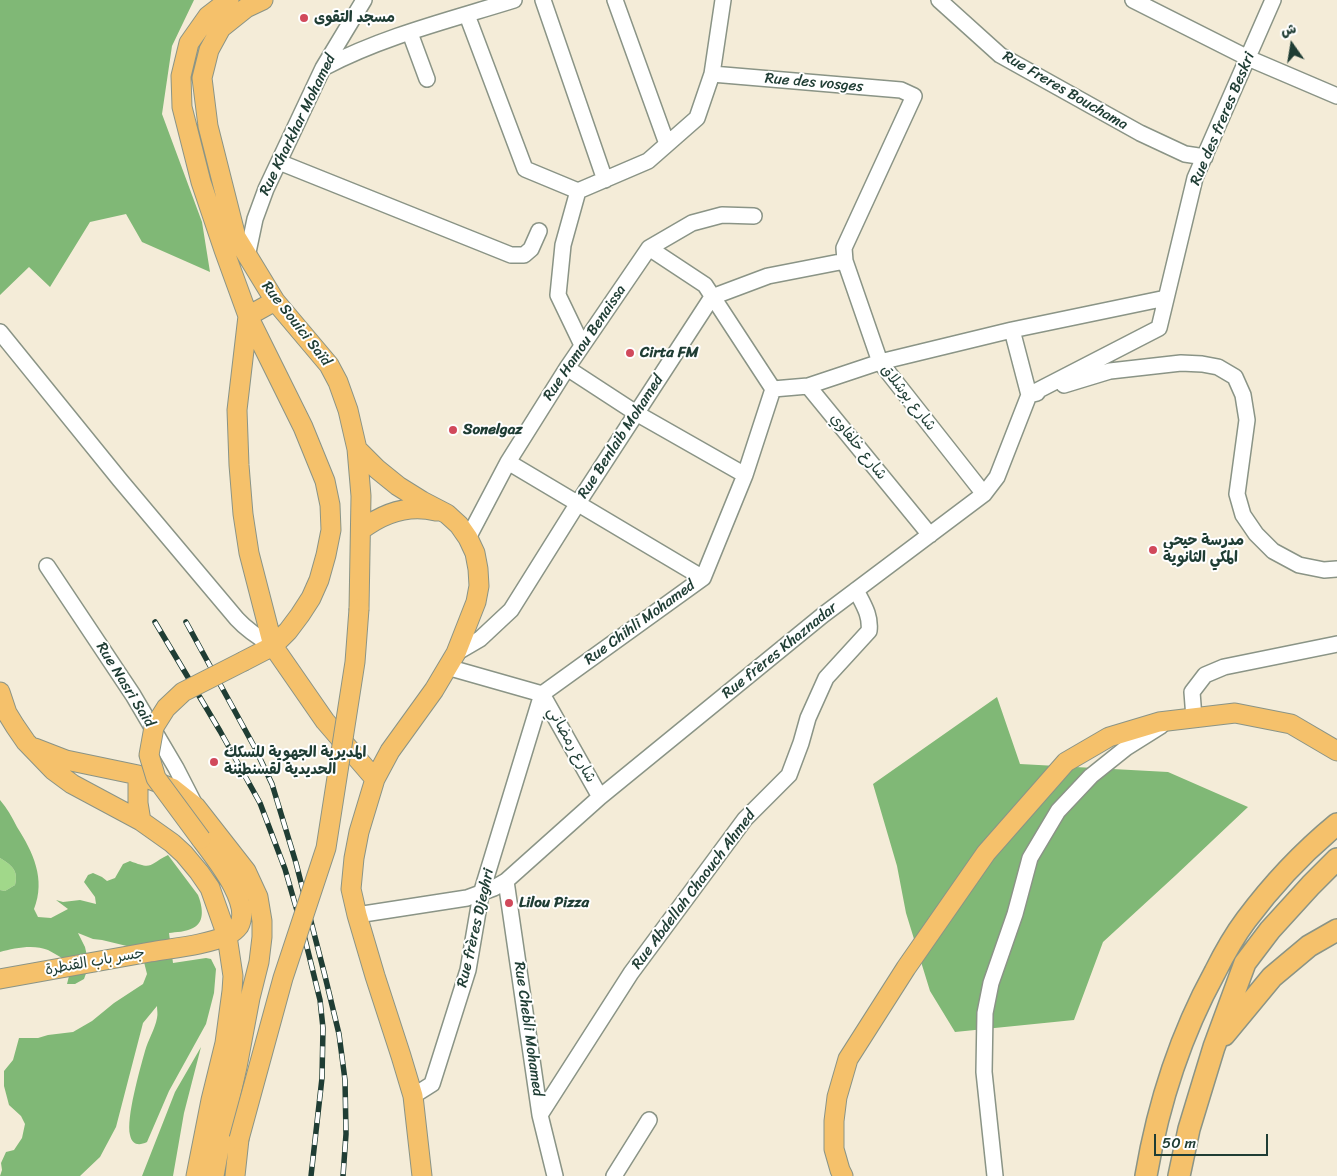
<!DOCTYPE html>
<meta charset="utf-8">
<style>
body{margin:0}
#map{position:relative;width:1337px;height:1176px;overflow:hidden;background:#f4ecd8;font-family:Sriracha,"Playpen Sans Arabic",sans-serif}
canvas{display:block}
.north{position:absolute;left:1267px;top:20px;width:50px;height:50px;-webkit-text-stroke:4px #fff;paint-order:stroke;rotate:347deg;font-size:14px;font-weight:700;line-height:20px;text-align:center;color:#1f3d34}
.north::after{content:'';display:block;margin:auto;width:18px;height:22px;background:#1f3d34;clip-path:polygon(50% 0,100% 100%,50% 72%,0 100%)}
.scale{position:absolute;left:1154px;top:1134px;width:114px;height:22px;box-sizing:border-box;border:2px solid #1f3d34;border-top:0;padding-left:6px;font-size:15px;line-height:18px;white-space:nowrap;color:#1f3d34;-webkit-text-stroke:4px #fff;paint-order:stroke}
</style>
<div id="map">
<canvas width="1337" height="1176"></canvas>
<div class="north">ش</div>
<div class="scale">50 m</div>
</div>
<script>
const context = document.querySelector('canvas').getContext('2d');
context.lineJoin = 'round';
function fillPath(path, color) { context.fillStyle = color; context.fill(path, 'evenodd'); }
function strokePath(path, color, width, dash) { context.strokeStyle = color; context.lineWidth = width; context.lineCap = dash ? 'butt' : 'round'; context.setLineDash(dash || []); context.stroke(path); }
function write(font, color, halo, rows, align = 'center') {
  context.font = font + ' Sriracha,"Playpen Sans Arabic",sans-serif'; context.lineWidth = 4; context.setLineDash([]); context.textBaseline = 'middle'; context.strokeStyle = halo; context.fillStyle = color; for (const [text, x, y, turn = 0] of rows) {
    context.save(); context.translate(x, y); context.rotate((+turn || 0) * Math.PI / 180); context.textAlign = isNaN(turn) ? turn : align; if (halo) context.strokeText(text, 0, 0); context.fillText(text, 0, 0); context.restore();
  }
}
const green = new Path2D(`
 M0 858C11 865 19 870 15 885L5 891 0 890Z`);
const forest = new Path2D(`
 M0 0H194L172 46 162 114 202 222 210 272 142 242 126 214 90 222 50 287 29 267 0 295Z
 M997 697 1020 764 1168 772 1248 807 1176 875 1103 942 1074 1020 955 1032 930 991 906 913 897 866 873 784Z
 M0 800C7 808 12 817 17 827 33 852 46 879 34 909L38 917 51 918 68 909 56 900 63 902 80 900 96 904 95 897 84 882 88 875 93 873 102 877 107 881 115 878 123 864 130 861C153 870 148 865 168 855L198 895C202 905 206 922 193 928 186 932 176 932 169 933L173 963 206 958 211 959 216 969 214 993 206 1024 169 1091 147 1142C139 1146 132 1145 130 1135 126 1118 140 1069 145 1051 148 1040 155 1029 157 1018 158 1014 157 1010 157 1006L143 1023 116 1127 100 1157 80 1176H0L2 1170 1 1163 6 1152 14 1150 22 1138 25 1124 21 1116 9 1105 4 1086V1071L13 1060 19 1038H38L48 1035 73 1032 92 1021 114 1003 143 984 147 974 144 962 131 947 102 940 93 939 78 933 85 947 89 965 84 979 75 984H67L69 976 65 960C60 957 54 953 48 950 34 944 14 948 0 952V890L5 891 15 885C19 870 11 865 0 858Z
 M201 1047 184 1113 173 1176H142L175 1092Z`);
const minor = new Path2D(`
 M543 0 605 180
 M615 0 667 144
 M939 0 1000 55 1140 133 1185 154 1205 157
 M1133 0 1248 58 1337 96
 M467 15 525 169 578 191
 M410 33 427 79
 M325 67C384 36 450 20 514 0
 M712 74 901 90 914 96 844 248 845 261 880 362 984 494
 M279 162 511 255H524L531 249 539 231
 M578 191 648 161 697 118 712 74 723 0
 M578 191 563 245 558 295 582 345
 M649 248 705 285 773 389
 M247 257 255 219 266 189 323 68 364 0
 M1012 330 1029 395 1037 393
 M0 332 120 480 237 619C248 631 259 638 273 646
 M567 368 636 413 745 475
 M1064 385 1110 371 1181 363 1202 364 1218 367 1235 377 1243 395 1247 420 1237 494 1243 515 1256 534 1273 551 1299 565 1324 570 1337 569
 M808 386 880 362 1012 330 1166 298
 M773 389 808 386 930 535
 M508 462 703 578
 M468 538 508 462 567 368 649 248 692 223 722 215 754 216
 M47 566 133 695 176 768 195 805
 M456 653 480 639 511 610 578 503 712 297 768 276 845 261
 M447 667 542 694 703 578 745 475 773 389
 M542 694 600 797
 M1194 718 1192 692 1205 675 1224 667 1337 644
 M506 881 540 1115 555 1176
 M357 915 467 898 494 888 506 881 600 797 823 615 984 494 997 477 1029 395 1159 328 1195 178 1273 0
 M413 1096 432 1084 468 970 481 894 542 694
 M540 1115 631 973 745 819 789 775 801 743 808 718 826 678 869 631C871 615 863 604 856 590
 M614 1176 649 1120
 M995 1176 984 1072 985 1013 991 983 1015 914 1030 858 1058 811 1091 776 1126 748 1161 726`);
const major = new Path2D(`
 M229 0 208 16 189 43 181 76 182 107 201 182 224 250 248 316 303 427 325 481 330 505 331 530 326 555 319 580 311 598 300 615 288 631 273 646 244 661
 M263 0 246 8 221 28 209 50 202 78 208 126 236 237 275 301 329 365 338 382 348 410 357 449 361 496 359 609
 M275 301 248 316 237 410 239 465 243 514 249 553 273 646 325 721 375 779
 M357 449 377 469 398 486 422 501 447 514 459 525 468 538 475 553 478 569 479 586 476 602 456 653 434 690 390 751 375 779 359 832 354 858 351 889 357 915 375 976 401 1056 413 1096 422 1176
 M361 530C382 514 408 504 436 511
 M0 692 7 713 15 726 26 742 53 770 72 784 141 821 172 843 184 854 199 872 210 888 227 936 233 976 232 991 225 1043 211 1100 196 1176
 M35 748 66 760 138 775 172 788 196 807 246 871 258 897 262 921V937L259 962 250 998 237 1067 221 1138 214 1176
 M138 775V803L141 821
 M0 979C50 970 100 961 150 952 173 948 207 945 228 935 232 933 236 930 239 926 252 902 214 857 201 839
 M235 1176 239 1139
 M843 1176 840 1170 834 1149V1121L837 1097 848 1059 906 968 986 853 1066 762 1109 737 1159 722 1235 713 1291 724 1337 751`);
const highway = new Path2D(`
 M1224 1035 1272 977 1309 946 1337 930
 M1146 1176C1158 1105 1180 1036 1215 972 1224 954 1234 936 1246 920 1272 885 1303 852 1337 824
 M1179 1176 1189 1129 1203 1083 1214 1047 1245 963 1270 930 1311 885 1337 859`);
const rail = new Path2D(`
 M155 622 220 731 260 803 285 869 304 935 320 1000 323 1028 322 1078 311 1176
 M186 622 255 748 272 784 296 863 325 976 339 1034 345 1080 346 1134 343 1176`);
const majorBridge = new Path2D(`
 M201 839 156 778 149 755 154 727 166 708 183 692 244 661
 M239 1139 283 978 326 848 355 662 359 609`);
const markers = [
 [304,18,5,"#d1495b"],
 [630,353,5,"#d1495b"],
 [453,430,5,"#d1495b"],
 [1153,550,5,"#d1495b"],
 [214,762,5,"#d1495b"],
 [509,903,5,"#d1495b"]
];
const poiNames = [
 ["مسجد التقوى",314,18],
 ["Cirta FM",640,353],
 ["Sonelgaz",463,430],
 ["مدرسة حيحي",1163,541],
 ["المكي الثانوية",1163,558],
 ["المديرية الجهوية للسكك",224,753],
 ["الحديدية لقسنطينة",224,770],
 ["Lilou Pizza",519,903]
];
const streetNames = [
 ["Rue des vosges",814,83,5],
 ["Rue Freres Bouchama",1065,91,30],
 ["Rue des freres Beskri",1223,119,-67],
 ["Rue Kharkhar Mohamed",298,125,-64],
 ["Rue Souici Saïd",296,324,52],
 ["Rue Hamou Benaissa",585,343,-56],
 ["شارع بوشلاق",908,398,52],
 ["Rue Benlaib Mohamed",621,437,-57],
 ["شارع خلفاوي",858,447,51],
 ["Rue Chihli Mohamed",640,623,-36],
 ["Rue frères Khaznadar",780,651,-39],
 ["Rue Nasri Said",125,685,58],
 ["شارع رمضاني",571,745,61],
 ["Rue Abdellah Chaouch Ahmed",694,890,-53],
 ["Rue frères Djeghri",476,928,-77],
 ["جسر باب القنطرة",95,962,-10],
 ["Rue Chebli Mohamed",528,1029,82]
];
fillPath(green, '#a1d88a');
fillPath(forest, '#80b876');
strokePath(minor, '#8a9486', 18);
strokePath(major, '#8a9486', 21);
strokePath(highway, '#8a9486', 24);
strokePath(minor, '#fff', 15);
strokePath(major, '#f5c16b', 19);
strokePath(highway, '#f5c16b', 21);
strokePath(rail, '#1f3d34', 5.5);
strokePath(rail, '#fff', 4, [11]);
strokePath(majorBridge, '#8a9486', 21, []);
strokePath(majorBridge, '#f5c16b', 19);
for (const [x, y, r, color] of markers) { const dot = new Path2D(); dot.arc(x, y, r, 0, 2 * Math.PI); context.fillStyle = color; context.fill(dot); strokePath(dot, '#fff', 2); }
write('bold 15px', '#1f3d34', '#fff', poiNames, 'left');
write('15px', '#1f3d34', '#fff', streetNames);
</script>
